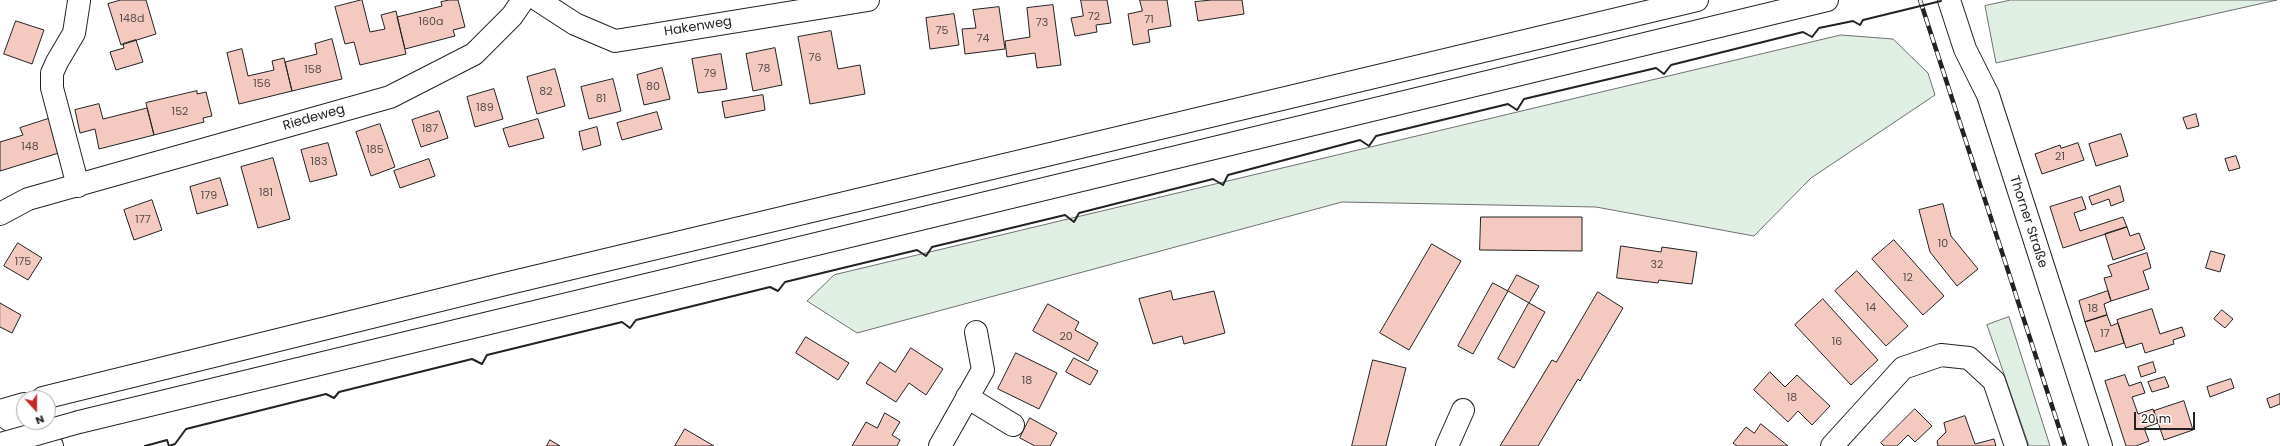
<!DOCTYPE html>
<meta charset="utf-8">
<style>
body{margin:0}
#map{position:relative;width:2280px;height:446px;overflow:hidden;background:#fff;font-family:Poppins,sans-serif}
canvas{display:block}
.north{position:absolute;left:16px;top:390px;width:40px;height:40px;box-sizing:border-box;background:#fff;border:1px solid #a7a7a7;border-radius:50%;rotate:159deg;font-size:11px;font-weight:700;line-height:16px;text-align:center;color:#222}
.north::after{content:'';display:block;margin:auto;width:14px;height:18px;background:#c62828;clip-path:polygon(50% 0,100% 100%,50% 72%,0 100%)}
.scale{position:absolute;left:2134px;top:412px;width:61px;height:18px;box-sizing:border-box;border:2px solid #222;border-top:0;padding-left:5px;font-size:12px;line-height:14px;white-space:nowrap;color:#222;-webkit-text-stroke:3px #fff;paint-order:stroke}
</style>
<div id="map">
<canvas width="2280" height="446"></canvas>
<div class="north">N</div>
<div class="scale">20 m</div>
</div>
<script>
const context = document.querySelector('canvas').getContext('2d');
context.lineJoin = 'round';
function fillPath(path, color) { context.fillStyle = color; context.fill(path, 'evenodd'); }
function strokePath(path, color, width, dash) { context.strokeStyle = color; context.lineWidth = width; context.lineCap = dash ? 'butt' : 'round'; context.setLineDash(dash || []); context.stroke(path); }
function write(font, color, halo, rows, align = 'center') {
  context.font = font + ' Poppins,sans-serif'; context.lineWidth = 3; context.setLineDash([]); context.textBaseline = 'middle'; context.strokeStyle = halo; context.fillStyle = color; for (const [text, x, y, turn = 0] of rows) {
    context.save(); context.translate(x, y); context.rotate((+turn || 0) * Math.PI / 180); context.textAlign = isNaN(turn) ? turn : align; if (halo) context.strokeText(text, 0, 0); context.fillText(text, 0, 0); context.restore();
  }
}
const green = new Path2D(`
 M2011 0H2277L1996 63 1985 6Z
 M1841 35 1893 39 1928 73 1935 95 1811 178 1754 236 1596 207 1342 202 857 333 807 301 834 275Z
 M2009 317 2050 446H2029L1987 325Z`);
const building = new Path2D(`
 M121 0H146L156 34 121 45 108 4Z
 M362 0 370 32 385 29 381 15 396 11 406 54 360 65 354 42 345 44 335 7Z
 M450 0H458L465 27 453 30 455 36 405 49 397 17 442 6 441 2Z
 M1081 0H1107L1111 23 1096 25 1097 32 1075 36 1071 18 1083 16Z
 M1140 0H1167L1171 26 1148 30 1150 42 1133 45 1128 14 1142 11Z
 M1212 0H1242L1244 14 1198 21 1195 2Z
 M1053 5 1061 65 1037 68 1035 53 1007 57 1005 41 1030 37 1027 8Z
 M999 7 1005 49 965 54 962 29 976 28 973 10Z
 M954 14 959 45 930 49 926 18Z
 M16 21 44 30 32 64 4 54Z
 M831 31 838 69 860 65 865 94 810 104 798 37Z
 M332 39 342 79 292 91 285 62 317 54 315 44Z
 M136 40 143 62 116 70 110 52 124 48 123 44Z
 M775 48 782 85 753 91 746 54Z
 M242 49 248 76 274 70 272 61 284 58 292 91 239 104 227 53Z
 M721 54 727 89 698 93 692 59Z
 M662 68 670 99 644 105 637 75Z
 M555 69 565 106 537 114 527 77Z
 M613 79 621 111 589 119 581 87Z
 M494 89 503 119 475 127 467 97Z
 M197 91V94L206 92 212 116 203 118 204 122 154 135 146 103Z
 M763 95 765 110 725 118 722 102Z
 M99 104 103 119 147 108 154 135 99 149 95 129 80 133 75 110Z
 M439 111 448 138 421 147 412 120Z
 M657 112 662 129 622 140 617 123Z
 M2196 114 2199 126 2187 129 2183 118Z
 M51 118 62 152 0 171V142L23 135 20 128Z
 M538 119 544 138 509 147 503 129Z
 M380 124 395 167 371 176 356 132Z
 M597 127 601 145 583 150 579 132Z
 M2121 134 2128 156 2096 166 2089 144Z
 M328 143 337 175 310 182 301 150Z
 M2078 143 2084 160 2042 174 2035 154 2060 145 2061 148Z
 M2236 156 2240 168 2229 171 2225 159Z
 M273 158 290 219 258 228 241 167Z
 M429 159 435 176 400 188 394 171Z
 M220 178 228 205 197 214 190 187Z
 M2120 186 2124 201 2111 206 2109 199 2092 205 2089 197Z
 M2082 197 2086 209 2074 213 2080 231 2123 217 2127 227 2063 248 2050 207Z
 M152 200 162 230 134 240 124 210Z
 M1943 204 1951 236 1978 269 1957 286 1930 252 1919 210Z
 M1481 217H1582V251L1480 250Z
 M2127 227 2130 236 2139 233 2145 249 2113 260 2105 234Z
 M1894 240 1944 296 1923 315 1872 259Z
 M18 243 42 258 28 280 4 266Z
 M1432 244 1461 261 1409 350 1380 333Z
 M1621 246 1661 252 1662 247 1697 252 1692 284 1659 280 1658 283 1617 278Z
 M2211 251 2225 255 2220 272 2206 268Z
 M2147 253 2151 268 2143 271 2149 289 2111 301 2104 278 2112 276 2108 266Z
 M1857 271 1908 326 1886 346 1835 291Z
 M1517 275 1539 286 1529 303 1508 291Z
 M1493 283 1508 291 1473 354 1458 346Z
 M1171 291 1173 300 1214 291 1225 333 1184 344 1182 336 1153 344 1139 299Z
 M2108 291 2111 301 2104 304 2107 315 2085 322 2079 301Z
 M1598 292 1623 308 1580 381 1578 379 1538 446H1500L1552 360 1556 362Z
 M1823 299 1878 360 1851 385 1795 325Z
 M0 303 21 315 12 333 0 327Z
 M1529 303 1545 312 1514 368 1498 359Z
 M1048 304 1079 322 1075 330 1098 343 1088 361 1033 331Z
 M2152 309 2160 334 2182 327 2185 336 2173 340 2174 344 2145 353 2142 343 2126 348 2117 320Z
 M2222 310 2233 319 2225 328 2214 319Z
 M2107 315 2111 326 2118 323 2124 343 2095 352 2085 322Z
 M806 337 849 363 838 380 796 353Z
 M911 348 943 369 926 395 909 383 896 402 866 383 880 362 895 372Z
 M1016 353 1057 373 1039 409 998 389Z
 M1074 358 1098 371 1090 385 1066 372Z
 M1373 360 1406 368 1387 441 1386 446H1352Z
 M2153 362 2156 372 2141 377 2138 367Z
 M1770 372 1785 387 1797 375 1830 406 1812 425 1798 411 1788 422 1754 390Z
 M2125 375 2129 386 2141 382 2145 393 2132 397 2138 414 2153 409 2158 423 2144 428 2149 441 2136 446H2126L2105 381Z
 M2165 377 2169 387 2152 392 2148 382Z
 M2231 379 2234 388 2210 397 2207 387Z
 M2280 394V404L2270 408 2267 399Z
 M2184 401 2193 430 2164 440 2154 411Z
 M1915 409 1932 426 1915 442 1908 435 1897 446H1884L1881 443Z
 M885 413 900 422 892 435 900 440 897 446H852L866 422 877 428Z
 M1965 416 1975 444 1994 439 1996 446H1938L1937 441 1946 432 1944 423Z
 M1030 418 1057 433 1050 446H1035L1020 438Z
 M1761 424 1788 446H1737L1733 443 1746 427 1754 433Z
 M685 429 714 446H675Z
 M550 440 560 446H547Z`);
const minor = new Path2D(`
 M538 0 575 24 615 41 868 0
 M1949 0 1965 49 1988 95 2101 446
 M78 186 52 88V73L57 62 74 33 79 1
 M0 214 28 199 390 97 474 54 512 16 523 0
 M967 397 1013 425
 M940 446 983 370 976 332
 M1447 446 1463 410
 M1832 446 1903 368 1941 355 1969 358 1994 381 2016 446`);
const major = new Path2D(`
 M0 414 52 446`);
const highway = new Path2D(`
 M43 398 505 284 1697 0
 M0 411 24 404
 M79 422 1827 0`);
const rail = new Path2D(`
 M1920 0 2065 446`);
const highwayBridge = new Path2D(`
 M1 444 79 422`);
const wall = new Path2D(`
 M145 446 167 440 169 446 175 444 186 429 326 394 334 398 339 392 472 359 482 364 487 355 622 322 630 328 636 320 770 287 778 291 785 282 917 250 926 256 932 247 1065 215 1074 222 1079 213 1213 179 1223 185 1228 175 1360 140 1369 146 1376 136 1508 104 1517 110 1524 99 1656 68 1664 74 1671 65 1803 32 1812 37 1819 28 1853 21 1860 25 1863 20 1941 1`);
const numberNames = [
 ["72",1094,17],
 ["148d",132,19],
 ["71",1149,20],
 ["160a",431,22],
 ["73",1042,23],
 ["75",942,31],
 ["74",983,39],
 ["76",815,58],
 ["78",764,69],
 ["158",313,70],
 ["79",710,74],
 ["156",262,84],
 ["80",653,87],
 ["82",546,92],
 ["81",601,99],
 ["189",485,108],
 ["152",180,112],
 ["187",430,129],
 ["148",30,147],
 ["185",375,150],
 ["21",2060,157],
 ["183",319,162],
 ["181",266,193],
 ["179",209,196],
 ["177",143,220],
 ["10",1943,244],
 ["175",23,262],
 ["32",1657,265],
 ["12",1908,278],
 ["14",1871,308],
 ["18",2093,309],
 ["17",2105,334],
 ["20",1066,337],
 ["16",1837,342],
 ["18",1027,381],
 ["18",1792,398]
];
const streetNames = [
 ["Hakenweg",698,27,-9],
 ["Riedeweg",314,118,-16],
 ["Thorner Straße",2028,222,72]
];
fillPath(green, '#e0efe3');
strokePath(green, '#6f6f6f', 1);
fillPath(building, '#f3c9c0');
strokePath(building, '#222', 1);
strokePath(minor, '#222', 24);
strokePath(major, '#222', 24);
strokePath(highway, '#222', 24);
strokePath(minor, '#fff', 22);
strokePath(major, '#fff', 22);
strokePath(highway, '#fff', 22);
strokePath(rail, '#222', 4.5);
strokePath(rail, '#fff', 3, [9]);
strokePath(highwayBridge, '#222', 24, []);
strokePath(highwayBridge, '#fff', 22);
strokePath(wall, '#222', 2);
write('11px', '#564c4a', null, numberNames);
write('13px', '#222', '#fff', streetNames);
</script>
